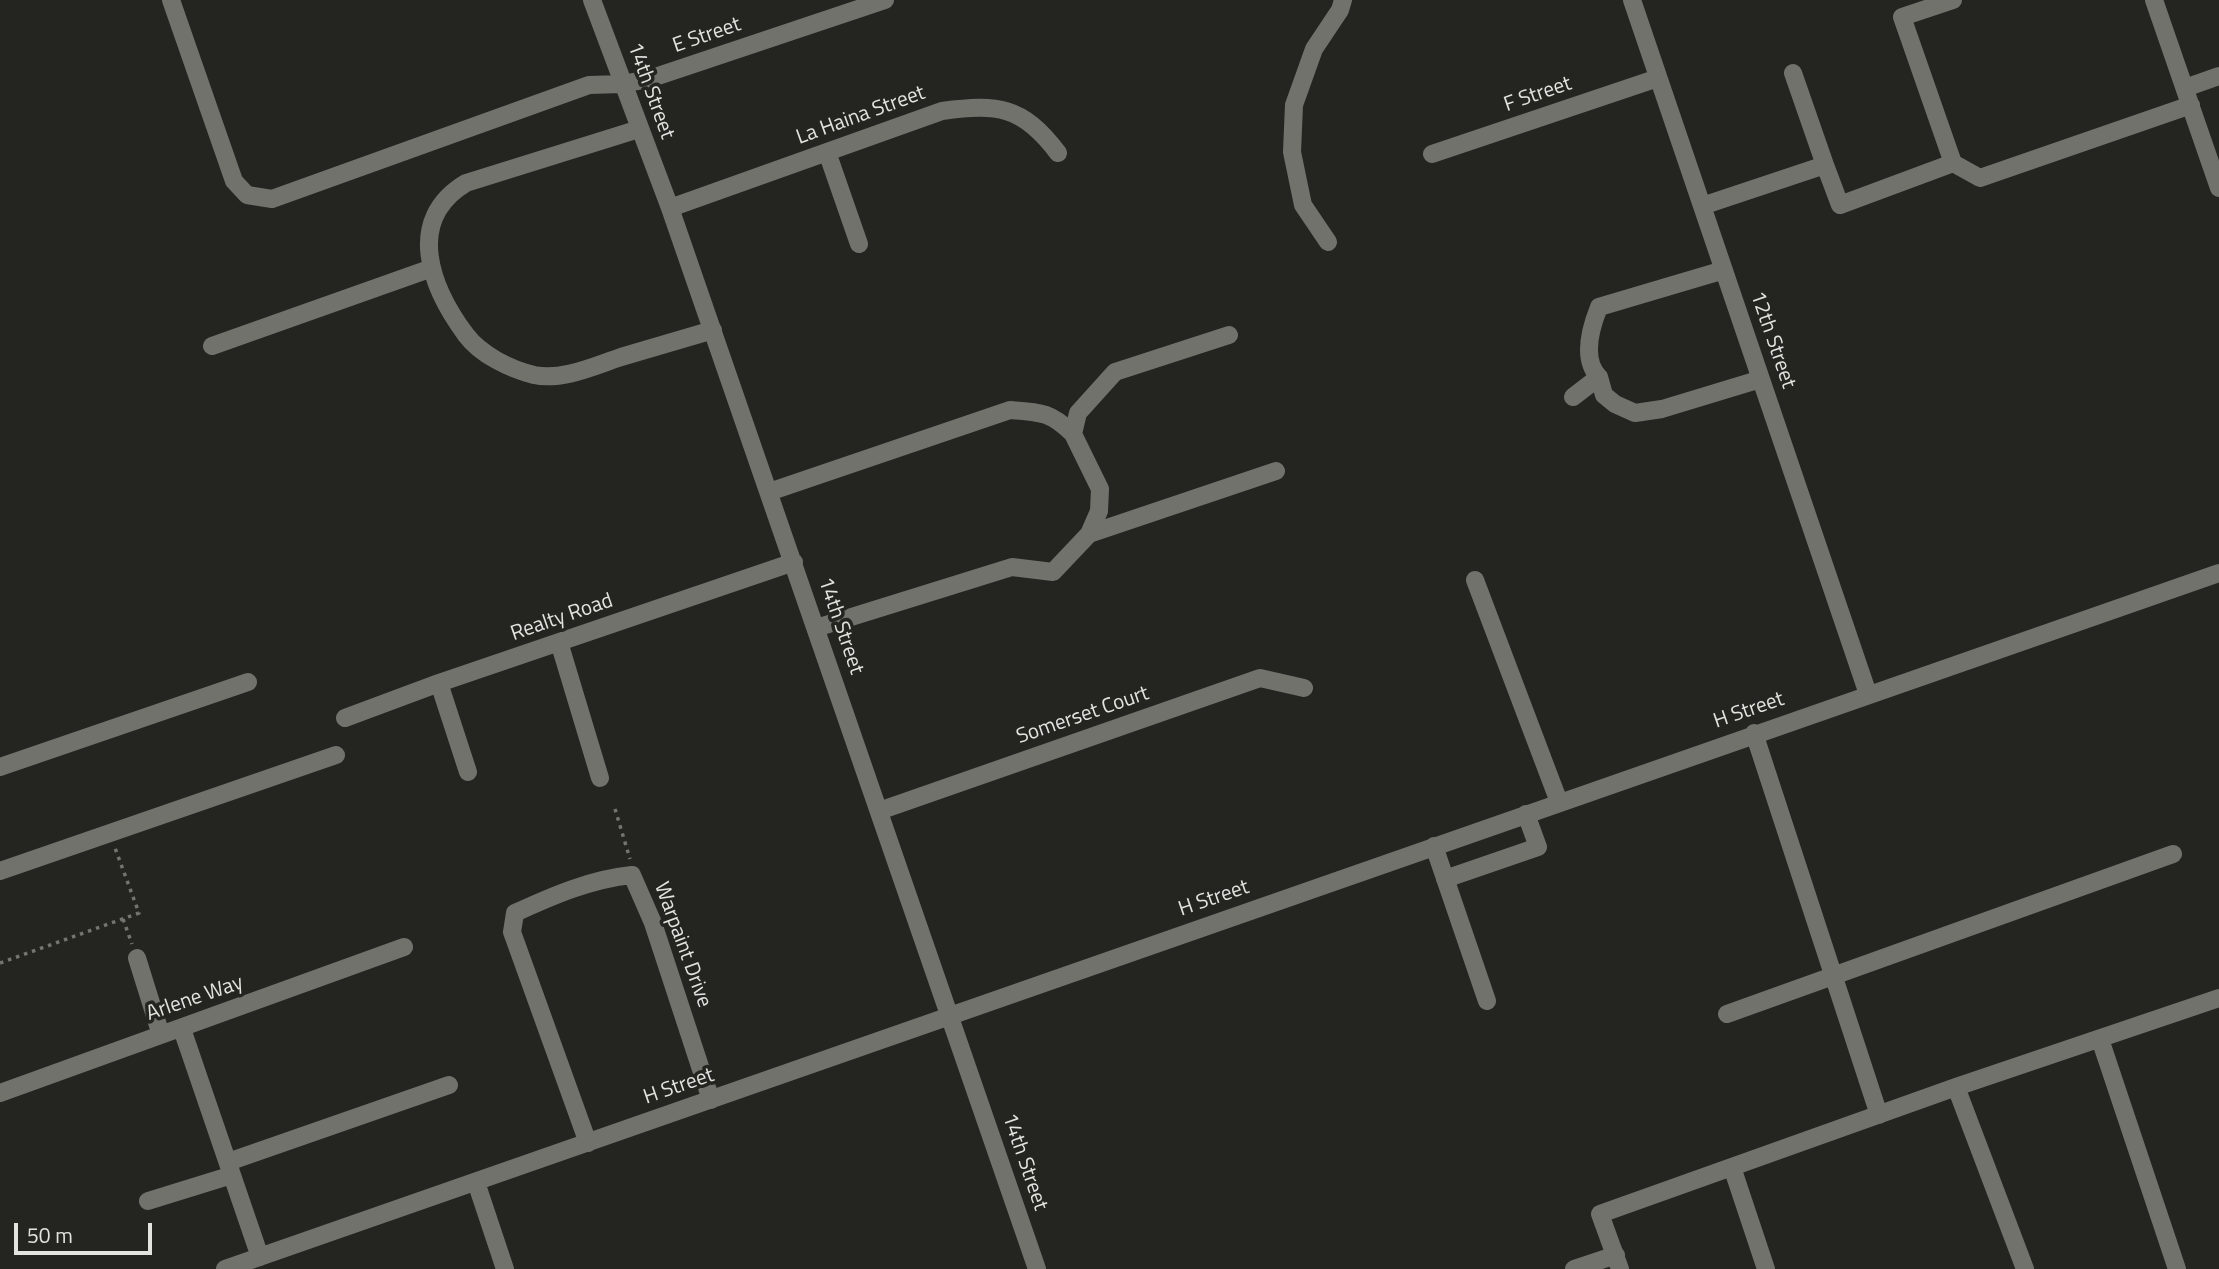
<!DOCTYPE html>
<style>
body{margin:0}
#map{position:relative;width:2219px;height:1269px;overflow:hidden;background:#242521;font-family:"Titillium Web",sans-serif}
canvas{display:block}
.scale{position:absolute;left:14px;top:1223px;width:138px;height:32px;box-sizing:border-box;border:4px solid #e3e3e0;border-top:0;padding-left:9px;font-size:21px;line-height:24px;white-space:nowrap;color:#e3e3e0;-webkit-text-stroke:5px #242521;paint-order:stroke}
</style>
<div id="map">
<canvas width="2219" height="1269"></canvas>
<div class="scale">50 m</div>
</div>
<script>
const context = document.querySelector('canvas').getContext('2d');
context.lineJoin = 'round';
function strokePath(path, color, width, dash) { context.strokeStyle = color; context.lineWidth = width; context.lineCap = dash ? 'butt' : 'round'; context.setLineDash(dash || []); context.stroke(path); }
function write(font, color, halo, rows, align = 'center') {
  context.font = font + ' "Titillium Web",sans-serif'; context.lineWidth = 7; context.setLineDash([]); context.textBaseline = 'middle'; context.strokeStyle = halo; context.fillStyle = color; for (const [text, x, y, turn = 0] of rows) {
    context.save(); context.translate(x, y); context.rotate((+turn || 0) * Math.PI / 180); context.textAlign = isNaN(turn) ? turn : align; if (halo) context.strokeText(text, 0, 0); context.fillText(text, 0, 0); context.restore();
  }
}
const path = new Path2D(`
 M615 809 630 859
 M123 919 132 944
 M0 963 139 913 115 848`);
const minor = new Path2D(`
 M171 0 234 181 247 195 272 199 589 85 622 84 649 79 885 0
 M592 0 670 208 1037 1269
 M1632 0 1868 694
 M2154 0 2219 188
 M2185 88 2219 76
 M639 129 466 183C404 220 431 288 466 335 481 355 510 369 534 375 562 381 594 366 621 357 652 348 683 339 713 330
 M827 152 859 244
 M1432 154 1658 78
 M1953 163 1980 178 2191 105
 M1825 165 1840 205 1953 163 1902 17 1953 0
 M1702 206 1825 165 1793 73
 M670 208 942 111C997 104 1022 105 1058 153
 M1328 242 1303 205 1292 152 1294 105 1314 49 1340 10 1343 0
 M212 346 432 268
 M1599 377 1604 395 1615 404 1635 413 1662 409 1761 379
 M1573 397 1599 377C1581 359 1591 327 1599 307L1724 270
 M769 492 1010 410C1040 412 1051 412 1073 434
 M1089 534 1099 511 1100 489 1073 434 1078 413 1115 372 1229 335
 M1475 580 1559 802
 M816 628 1012 567 1053 572 1089 534 1276 471
 M559 642 600 778
 M439 683 468 772
 M345 718 439 683 794 562
 M1754 733 1879 1115
 M0 767 248 682
 M879 811 1260 678 1304 688
 M1434 846 1487 1001
 M0 871 336 755
 M1445 879 1538 847 1526 814
 M137 958 161 1035
 M1727 1014 2173 854
 M182 1029 260 1257
 M2100 1039 2177 1269
 M1956 1087 2025 1269
 M0 1093 404 947
 M588 1143 512 932 515 913C552 896 591 879 632 875L653 923 711 1100
 M228 1162 449 1085
 M1732 1167 1766 1269
 M476 1182 505 1269
 M148 1201 232 1175
 M225 1269 2219 573
 M1574 1269 1616 1255
 M1620 1269 1600 1214 1956 1087 2219 998`);
const streetNames = [
 ["E Street",707,36,-19],
 ["14th Street",650,91,70],
 ["F Street",1538,95,-19],
 ["La Haina Street",861,116,-20],
 ["12th Street",1772,340,71],
 ["Realty Road",562,618,-19],
 ["14th Street",840,626,71],
 ["H Street",1749,711,-19],
 ["Somerset Court",1083,716,-19],
 ["H Street",1214,899,-19],
 ["Warpaint Drive",682,945,70],
 ["Arlene Way",195,999,-19],
 ["H Street",679,1087,-19],
 ["14th Street",1024,1162,71]
];
strokePath(path, '#747571', 3.5, [3.5, 5]);
strokePath(minor, '#72726d', 18);
write('21px', '#e3e3e0', '#242521', streetNames);
</script>
